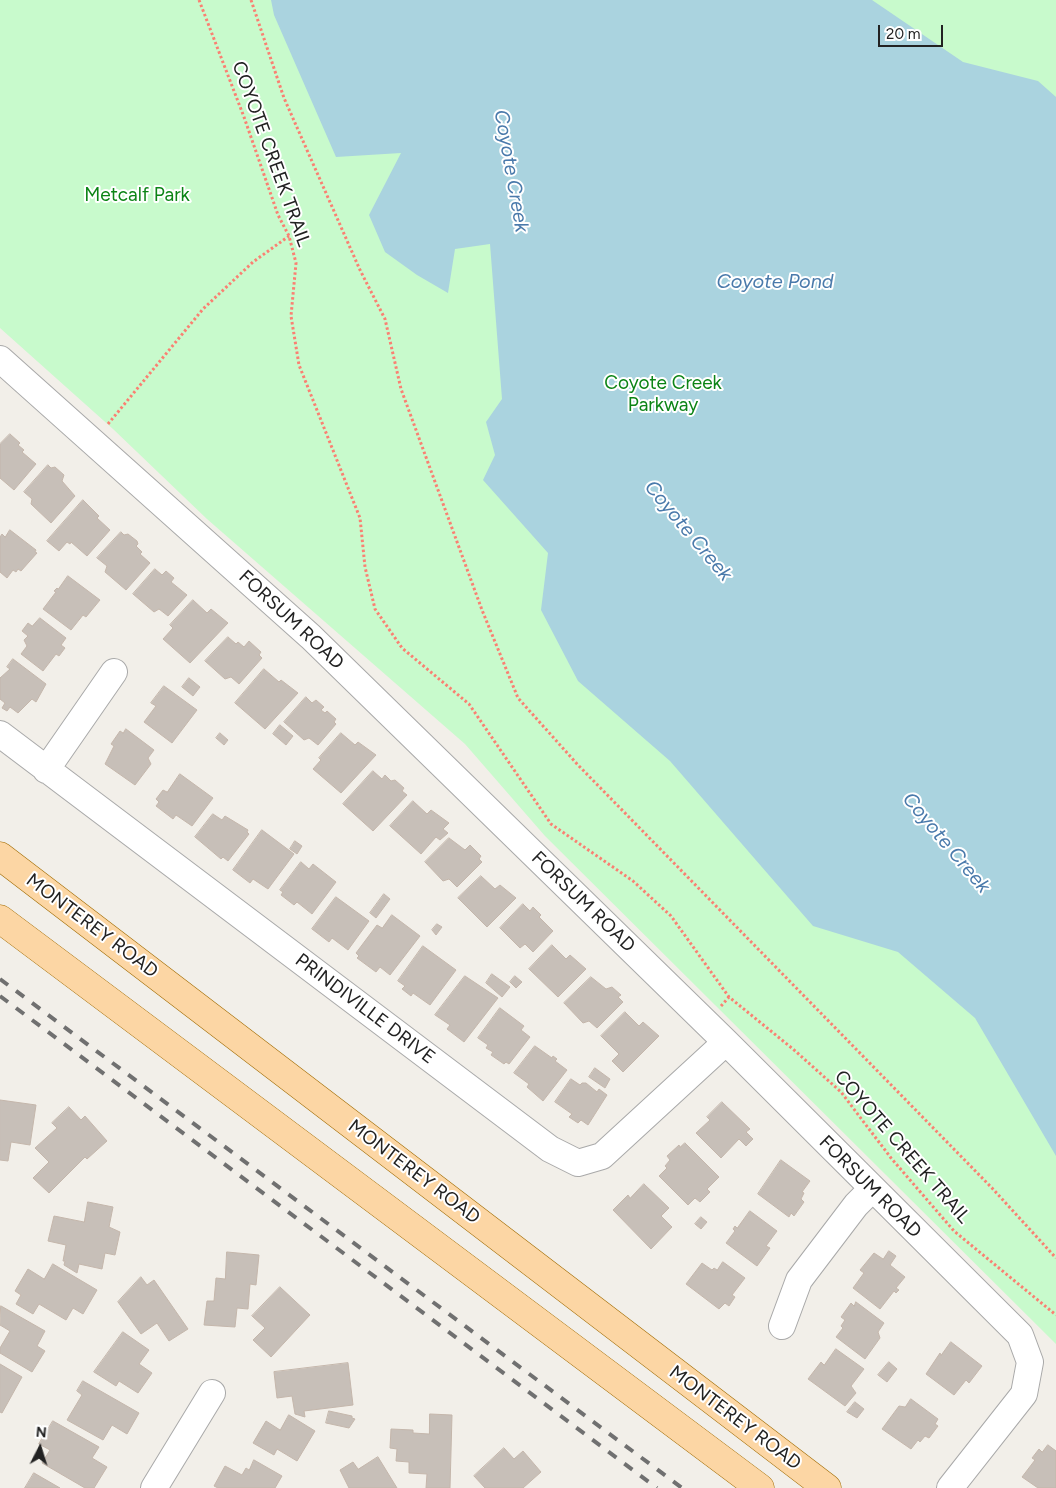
<!DOCTYPE html>
<style>
body{margin:0}
#map{position:relative;width:1056px;height:1488px;overflow:hidden;background:#f2efe9;font-family:Figtree,sans-serif}
canvas{display:block}
.north{position:absolute;left:15px;top:1423px;width:50px;height:50px;-webkit-text-stroke:4px #fff;paint-order:stroke;rotate:5deg;font-size:14px;font-weight:700;line-height:20px;text-align:center;color:#222}
.north::after{content:'';display:block;margin:auto;width:18px;height:22px;background:#222;clip-path:polygon(50% 0,100% 100%,50% 72%,0 100%)}
.scale{position:absolute;left:878px;top:25px;width:65px;height:22px;box-sizing:border-box;border:2px solid #222;border-top:0;padding-left:6px;font-size:15px;line-height:18px;white-space:nowrap;color:#222;-webkit-text-stroke:4px #fff;paint-order:stroke}
</style>
<div id="map">
<canvas width="1056" height="1488"></canvas>
<div class="north">N</div>
<div class="scale">20 m</div>
</div>
<script>
const context = document.querySelector('canvas').getContext('2d');
context.lineJoin = 'round';
function fillPath(path, color) { context.fillStyle = color; context.fill(path, 'evenodd'); }
function strokePath(path, color, width, dash) { context.strokeStyle = color; context.lineWidth = width; context.lineCap = dash ? 'butt' : 'round'; context.setLineDash(dash || []); context.stroke(path); }
function write(font, color, halo, rows, align = 'center') {
  context.font = font + ' Figtree,sans-serif'; context.lineWidth = 4; context.setLineDash([]); context.textBaseline = 'middle'; context.strokeStyle = halo; context.fillStyle = color; for (const [text, x, y, turn = 0] of rows) {
    context.save(); context.translate(x, y); context.rotate((+turn || 0) * Math.PI / 180); context.textAlign = isNaN(turn) ? turn : align; if (halo) context.strokeText(text, 0, 0); context.fillText(text, 0, 0); context.restore();
  }
}
const park = new Path2D(`
 M0 0H1056V1344L545 836 465 744 207 519 113 429 0 328Z`);
const water = new Path2D(`
 M271 0H872L963 62 1038 81 1056 97V1156L975 1018 898 952 813 926 670 761 578 681 541 610 548 553 483 480 495 455 486 422 502 399 490 244 455 249 448 293 417 275 385 252 369 215 401 153 336 157 274 15Z`);
const building = new Path2D(`
 M10 434 20 443 18 445 24 450 22 452 36 464 14 490 0 478V444Z
 M48 465 51 468 55 467 64 475 62 481 75 496 51 523 31 504 32 499 24 492Z
 M83 500 99 516 97 518 110 530 87 556 71 542 70 544 67 542 59 551 47 541Z
 M10 530 36 550 35 552 37 553 21 571 18 569 16 572 13 570 7 578 0 572V537L2 534 5 537Z
 M121 532 124 535 128 534 137 541 138 544 136 546 142 552 140 554 150 563 126 590 105 572 107 566 97 558Z
 M155 569 162 575 166 571 174 578 171 582 187 595 168 616 159 609 154 612 133 594Z
 M68 576 100 600 86 617 83 615 71 630 43 609 56 592 54 591 57 588 58 589Z
 M193 600 207 613 211 609 228 623 190 663 163 639 173 628 170 625Z
 M40 618 66 638 61 645 65 648 59 656 56 654 43 671 21 654 27 646 24 640 28 636 22 631 28 623 32 626Z
 M228 637 236 644 238 642 244 647 249 641 261 652 259 655 262 658 239 684 231 677 225 679 205 661Z
 M13 659 46 684 36 702 32 699 18 713 10 707 7 711 2 708 5 703 0 699V678L10 669 7 667Z
 M264 669 279 682 281 680 298 693 265 729 235 703Z
 M189 678 200 687 193 696 182 687Z
 M164 686 197 710 172 743 144 722 156 706 151 703Z
 M306 697 312 703 316 700 324 707 321 710 325 713 327 711 336 719 334 722 336 724 318 745 309 738 304 740 284 722Z
 M280 725 293 736 286 745 273 734Z
 M126 729 154 750 148 758 151 764 135 785 105 764 114 746 111 744 120 731 123 733Z
 M220 733 228 740 224 745 216 738Z
 M341 733 355 745 358 742 376 755 341 793 313 769 321 760 319 758Z
 M373 771 382 779 385 775 391 781 395 780 404 788 402 791 407 795 373 831 343 804Z
 M180 774 213 798 192 826 176 815 173 819 156 806 159 802 156 799 163 790 167 792Z
 M413 801 427 814 431 810 449 823 443 829 448 833 440 840 436 837 421 854 390 826Z
 M213 814 222 820 225 816 248 830 247 832 249 834 228 861 223 857 221 859 195 837Z
 M262 830 294 854 268 889 253 879 250 883 233 870Z
 M449 838 465 850 470 845 481 856 479 859 482 862 457 887 449 879 443 881 425 862Z
 M295 841 302 846 297 854 290 849Z
 M301 862 309 869 313 864 336 882 312 914 297 902 294 905 281 895 283 892 280 890Z
 M481 876 495 889 500 885 516 898 487 927 458 898Z
 M384 894 390 899 376 918 370 913Z
 M336 897 369 921 348 950 332 938 329 942 312 929Z
 M523 904 530 911 533 907 541 915 539 917 553 931 533 952 525 944 520 948 500 928Z
 M392 915 420 936 390 975 380 967 376 972 357 958 359 956 356 953 377 925 382 928Z
 M437 924 442 927 436 935 432 930Z
 M552 945 566 959 570 955 586 969 558 997 529 969Z
 M423 946 456 970 430 1005 413 993 411 996 402 989 405 986 398 981Z
 M492 974 510 987 502 997 486 983Z
 M465 976 498 998 464 1042 447 1029 450 1025 435 1015Z
 M515 976 522 982 516 988 510 982Z
 M591 977 606 989 612 987 621 995 618 997 623 1002 597 1028 589 1021 583 1023 564 1003Z
 M500 1008 524 1026 521 1030 530 1037 509 1064 506 1062 504 1064 491 1055 493 1052 486 1048 488 1045 478 1038Z
 M625 1012 639 1026 643 1022 659 1036 623 1072 612 1061 619 1054 601 1036Z
 M535 1046 552 1058 553 1056 557 1059 555 1061 567 1070 543 1101 527 1087 529 1084 514 1073Z
 M595 1068 610 1079 605 1088 589 1077Z
 M571 1079 580 1085 582 1083H586L597 1092 599 1089 607 1095 588 1125 581 1120 578 1123 569 1117 572 1114 555 1102Z
 M0 1100 36 1105 30 1145 11 1142 8 1161 0 1160Z
 M722 1102 750 1129 746 1132 753 1139 746 1146 739 1139 721 1158 696 1133 710 1120 707 1117Z
 M69 1107 81 1120 85 1116 107 1141 87 1159 85 1157 49 1193 33 1178 49 1162 35 1148 57 1128 52 1123Z
 M685 1143 719 1177 707 1189 710 1192 700 1202 695 1198 688 1205 659 1176 667 1168 665 1166 670 1160 667 1156 679 1145 680 1147Z
 M781 1160 810 1181 802 1192 804 1193 801 1199 804 1202 794 1216 791 1213 789 1217 758 1194Z
 M644 1184 669 1208 661 1216 672 1227 651 1249 613 1210 628 1195 630 1198Z
 M88 1202 113 1207 109 1227 120 1232 115 1255 105 1253 102 1269 79 1264 77 1273 64 1265 65 1261H63L66 1245 48 1241 54 1216 84 1222Z
 M750 1211 777 1231 766 1246 770 1248 757 1266 726 1243 735 1231 733 1229 735 1226 737 1228Z
 M701 1217 707 1222 701 1229 695 1224Z
 M889 1251 896 1256 890 1265 905 1277 896 1288 899 1290 896 1293 894 1291 880 1309 853 1288 864 1273 860 1270 874 1253 883 1259Z
 M227 1252 259 1255 256 1285 250 1284 248 1309 237 1308 235 1327 204 1325 207 1301H214L216 1278 225 1279Z
 M723 1262 745 1278 732 1295 735 1297 729 1306 725 1303 719 1309 686 1284 702 1263 712 1270 714 1268 717 1270Z
 M53 1264 97 1290 83 1314 73 1308 66 1320 39 1304 33 1314 16 1304 21 1295 15 1291 28 1269 44 1279Z
 M141 1277 147 1285 154 1280 188 1329 169 1341 157 1323 141 1334 118 1302Z
 M280 1287 310 1315 271 1357 253 1340 265 1328 252 1316Z
 M856 1302 884 1323 878 1332 880 1338 865 1359 836 1337 843 1328 841 1326 845 1320 841 1317 851 1303 854 1306Z
 M1 1306 45 1331 37 1346 45 1351 32 1372 0 1353V1348L10 1331 0 1325Z
 M123 1332 149 1350 139 1364 152 1373 138 1393 119 1381 116 1386 94 1372Z
 M951 1342 982 1366 969 1383 966 1380 954 1395 926 1374 940 1353 941 1355Z
 M836 1349 864 1369 851 1386 856 1393 845 1406 808 1379 821 1362 824 1365Z
 M889 1362 897 1369 887 1382 878 1375Z
 M348 1363 353 1405 304 1411 305 1417 295 1414 292 1396 277 1398 274 1372Z
 M0 1364 22 1377 2 1413 0 1412Z
 M83 1381 139 1413 127 1434 112 1425 103 1440 67 1420 82 1395 77 1391Z
 M911 1399 938 1419 935 1424 938 1426 929 1438 925 1436 920 1442 918 1440 911 1449 882 1429 899 1406 905 1407Z
 M855 1402 864 1409 857 1418 847 1412Z
 M329 1411 352 1416V1418L355 1419 349 1428 326 1423Z
 M430 1414 452 1415 450 1488H426L427 1474 409 1473V1462L396 1461 397 1449 390 1448 391 1429 413 1430V1433L429 1434Z
 M289 1415 315 1431 297 1461 277 1449 274 1455 253 1443 266 1421 280 1430Z
 M53 1421 99 1447 92 1458 107 1467 94 1488H85L42 1463 50 1450 39 1444Z
 M1048 1445 1056 1451V1488H1038L1022 1477 1035 1460 1032 1458 1039 1449 1042 1452Z
 M504 1448 514 1459 523 1451 541 1472 523 1488H485L474 1476Z
 M378 1457 397 1488H349L340 1470 353 1462 358 1469Z
 M254 1460 282 1476 275 1488H218L214 1486 225 1466 242 1475 246 1468 249 1470Z
 M34 1473 60 1488H25Z`);
const path = new Path2D(`
 M199 0 244 117 278 215 289 236 296 263 291 316 299 365 360 518 365 567 375 609 402 648 469 704 551 824 633 881 671 916 729 997 793 1049 841 1092 891 1158 954 1231 1056 1315
 M251 0 284 98 360 270 385 319 401 389 482 610 518 698 578 765 992 1188 1056 1258
 M108 424 203 309 253 262 289 236
 M721 1006 729 997`);
const minor = new Path2D(`
 M0 359 311 637 726 1042 1020 1335 1030 1362 1024 1394 950 1488
 M0 734 550 1149 578 1163 602 1156 726 1042
 M46 770 114 672
 M782 1326 799 1280 856 1205 872 1189
 M154 1488 212 1393`);
const major = new Path2D(`
 M0 856 827 1488
 M0 919 760 1488`);
const rail = new Path2D(`
 M0 979 682 1488
 M0 996 657 1488`);
const streetNames = [
 ["COYOTE CREEK TRAIL",271,154,70],
 ["FORSUM ROAD",291,620,43],
 ["FORSUM ROAD",583,902,44],
 ["MONTEREY ROAD",92,926,37],
 ["PRINDIVILLE DRIVE",365,1009,37],
 ["COYOTE CREEK TRAIL",902,1147,49],
 ["MONTEREY ROAD",414,1172,37],
 ["FORSUM ROAD",870,1187,45],
 ["MONTEREY ROAD",735,1418,37]
];
const parkNames = [
 ["Metcalf Park",137,195],
 ["Coyote Creek",663,383],
 ["Parkway",663,405]
];
const waterNames = [
 ["Coyote Creek",511,171,80],
 ["Coyote Pond",775,282],
 ["Coyote Creek",688,531,50],
 ["Coyote Creek",946,843,50]
];
fillPath(park, '#c8facc');
fillPath(water, '#aad3df');
fillPath(building, '#c7bfb8');
strokePath(building, '#c4b6ab', 1);
strokePath(minor, '#a9a9a9', 28);
strokePath(major, '#a06b00', 29);
strokePath(path, '#fa8072', 3, [2.5, 2.5]);
strokePath(minor, '#fff', 26);
strokePath(major, '#fcd6a4', 28);
strokePath(rail, '#707070', 4, [10, 10]);
write('19px', '#222', '#fff', streetNames);
write('19px', '#0c8416', '#fff', parkNames);
write('italic 20px', '#4a7aab', '#fff', waterNames);
</script>
